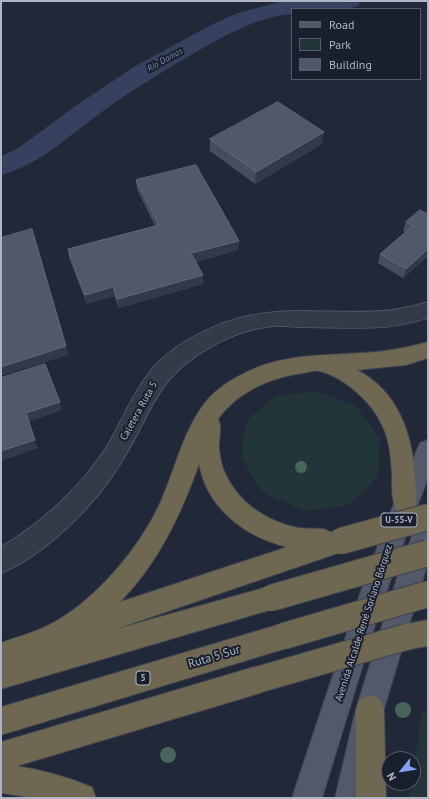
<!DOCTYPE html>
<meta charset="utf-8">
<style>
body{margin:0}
#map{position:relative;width:429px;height:799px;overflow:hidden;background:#212838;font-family:"PT Sans",sans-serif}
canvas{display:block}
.frame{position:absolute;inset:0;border:2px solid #afb5c5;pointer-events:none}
.legend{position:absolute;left:291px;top:8px;width:130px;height:72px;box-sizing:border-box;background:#1a1f2d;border:1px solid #565b6a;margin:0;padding:5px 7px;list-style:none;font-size:12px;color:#afb5c5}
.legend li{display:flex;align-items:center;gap:8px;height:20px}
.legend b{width:20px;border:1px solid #565b6a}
.north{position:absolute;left:381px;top:751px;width:40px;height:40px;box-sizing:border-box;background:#1a1f2d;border:1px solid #565b6a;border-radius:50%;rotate:240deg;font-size:11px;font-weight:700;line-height:16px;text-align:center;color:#afb5c5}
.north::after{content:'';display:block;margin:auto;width:14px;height:18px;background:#84a0f5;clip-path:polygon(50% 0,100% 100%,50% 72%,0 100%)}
</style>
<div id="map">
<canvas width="429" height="799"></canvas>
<div class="frame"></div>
<ul class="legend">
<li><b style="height:5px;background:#535968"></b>Road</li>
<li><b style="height:11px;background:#24353a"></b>Park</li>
<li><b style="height:11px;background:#50586b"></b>Building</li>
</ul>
<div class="north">N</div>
</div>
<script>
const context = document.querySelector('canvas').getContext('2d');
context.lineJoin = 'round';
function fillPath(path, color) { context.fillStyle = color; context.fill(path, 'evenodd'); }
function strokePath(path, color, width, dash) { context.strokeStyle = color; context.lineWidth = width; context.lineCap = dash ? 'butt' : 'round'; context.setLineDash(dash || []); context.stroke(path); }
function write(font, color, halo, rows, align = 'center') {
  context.font = font + ' "PT Sans",sans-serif'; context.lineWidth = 4; context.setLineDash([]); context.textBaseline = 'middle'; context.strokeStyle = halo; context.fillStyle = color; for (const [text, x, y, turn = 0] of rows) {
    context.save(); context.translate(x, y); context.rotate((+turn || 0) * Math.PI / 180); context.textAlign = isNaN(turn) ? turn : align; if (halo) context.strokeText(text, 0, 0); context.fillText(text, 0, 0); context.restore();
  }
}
const green = new Path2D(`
 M317 391 357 407 380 439 378 477 349 505 304 511 262 492 241 457 247 420 276 396Z
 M428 709V798H409L411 783H413V772L422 713Z`);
const river = new Path2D(`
 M282 1H361L358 6 350 8 292 9V14C257 17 226 35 196 52 160 73 125 94 91 120 61 142 38 165 1 175V156L17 149 74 107 134 67 209 26 235 14Z`);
const minor = new Path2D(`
 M428 302V318C413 322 399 326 384 327 355 329 327 327 299 327 291 327 282 325 274 326 251 328 229 336 209 348 155 378 152 413 122 461 98 502 46 555 1 573V547C42 523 80 488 106 448 120 425 130 399 146 377 165 350 195 334 224 323 276 303 330 315 383 311 399 310 413 306 428 302Z`);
const major = new Path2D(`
 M428 440V478L406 536 376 622 322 798H292L365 579 398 493 420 443Z
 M428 513V562L384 709 365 798H335L356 709 396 581 419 516Z`);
const highway = new Path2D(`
 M428 342V358L406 365 357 370C398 391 413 435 415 478 416 490 418 501 413 512L405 515 397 512C391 500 392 488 392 476 391 459 390 441 382 425 372 402 344 377 319 371 315 370 309 372 304 373 272 377 238 391 218 419 223 428 218 440 219 449 220 457 222 467 225 473 238 503 268 522 299 528 307 529 315 528 324 529 326 530 330 532 332 532 341 533 337 528 350 533L353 541 350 549 116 629 271 586 280 589 284 598 280 607 1 689V643C16 637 33 633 47 626 94 603 140 548 161 501 175 469 183 432 204 404 213 392 226 383 239 376 284 350 334 357 384 351 399 349 413 346 428 342ZM199 464C207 508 245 537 287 547L120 602C158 563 181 515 199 464Z
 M428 620V646L406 650 397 646 393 637 397 628 406 624Z
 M284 623 293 627 297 636 293 645 284 649 1 735V707Z
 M257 666 267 670 271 680 267 690 257 694 17 766C43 770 67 777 92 787L96 798H33L1 793V742Z
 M370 695 380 699 384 709 386 798H356V709L360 699Z`);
const highwayBridge = new Path2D(`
 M341 541 428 517
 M271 598 428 553
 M284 636 428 594
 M257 680 406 637`);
const trees = [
 [301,467,6],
 [403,710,8],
 [168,755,8]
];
const wall = new Path2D(`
 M324 132 322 144 255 184 210 151V139Z
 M136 180 239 241 238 250 196 262 203 284 119 308 114 296 87 304 69 258 68 249 155 226 137 189Z
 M428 214V259L426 258 403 278 378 263 380 254 405 232 403 231 406 222Z`);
const shadedWall = new Path2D(`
 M324 132 322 144 255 184 256 172Z
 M239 241 238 250 192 263 191 253Z
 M428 249 426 258 403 278 406 269Z
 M203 275V284L119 308 118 299Z
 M113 287 114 296 87 304 85 295Z
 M66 346 68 355 1 376V367Z
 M60 402 62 410 29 422 26 413Z
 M35 440 38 448 1 461V451Z`);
const building = new Path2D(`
 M278 102 324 132 256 172 210 139Z
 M196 165 239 241 191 253 203 275 118 299 113 287 85 295 68 249 159 225 136 180Z
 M420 210 428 214V249L406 269 380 254 413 226 406 222Z
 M32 229 66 346 1 367V238Z
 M45 364 60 402 26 413 35 440 1 451V378Z`);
const farWaternames = [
 ["Río Damas",165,60,-29]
];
const shields = [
 [399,520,36],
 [143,678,14]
];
const shieldNames = [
 ["U-55-V",399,520],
 ["5",143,678]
];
const streetNames = [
 ["Caletera Ruta 5",139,411,-61],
 ["Avenida Alcalde René Soriano Bórquez",364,623,-72]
];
const nearStreetnames = [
 ["Ruta 5 Sur",214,657,-17]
];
fillPath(green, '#24353a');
fillPath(river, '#35415f');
strokePath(minor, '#4f5563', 2);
strokePath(major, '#3e4352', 2);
strokePath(highway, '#3c4250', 2);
fillPath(minor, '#353a48');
fillPath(major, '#535968');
fillPath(highway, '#6e6752');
strokePath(highwayBridge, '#3c4250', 28, []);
strokePath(highwayBridge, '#6e6752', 26);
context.fillStyle = '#48645b';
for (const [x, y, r] of trees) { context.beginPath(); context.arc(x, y, r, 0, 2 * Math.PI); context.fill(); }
fillPath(wall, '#454d60');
fillPath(shadedWall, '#32394b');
fillPath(building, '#50586b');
strokePath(building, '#5f6779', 1);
write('italic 9px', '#7887ac', '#1a1f2d', farWaternames);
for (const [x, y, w] of shields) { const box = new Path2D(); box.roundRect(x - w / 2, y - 7, w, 14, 3); context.fillStyle = '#1a1f2d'; context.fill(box); strokePath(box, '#afb5c5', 1); }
write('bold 9px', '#afb5c5', null, shieldNames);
write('10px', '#afb5c5', '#1a1f2d', streetNames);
write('12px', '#afb5c5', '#1a1f2d', nearStreetnames);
</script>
